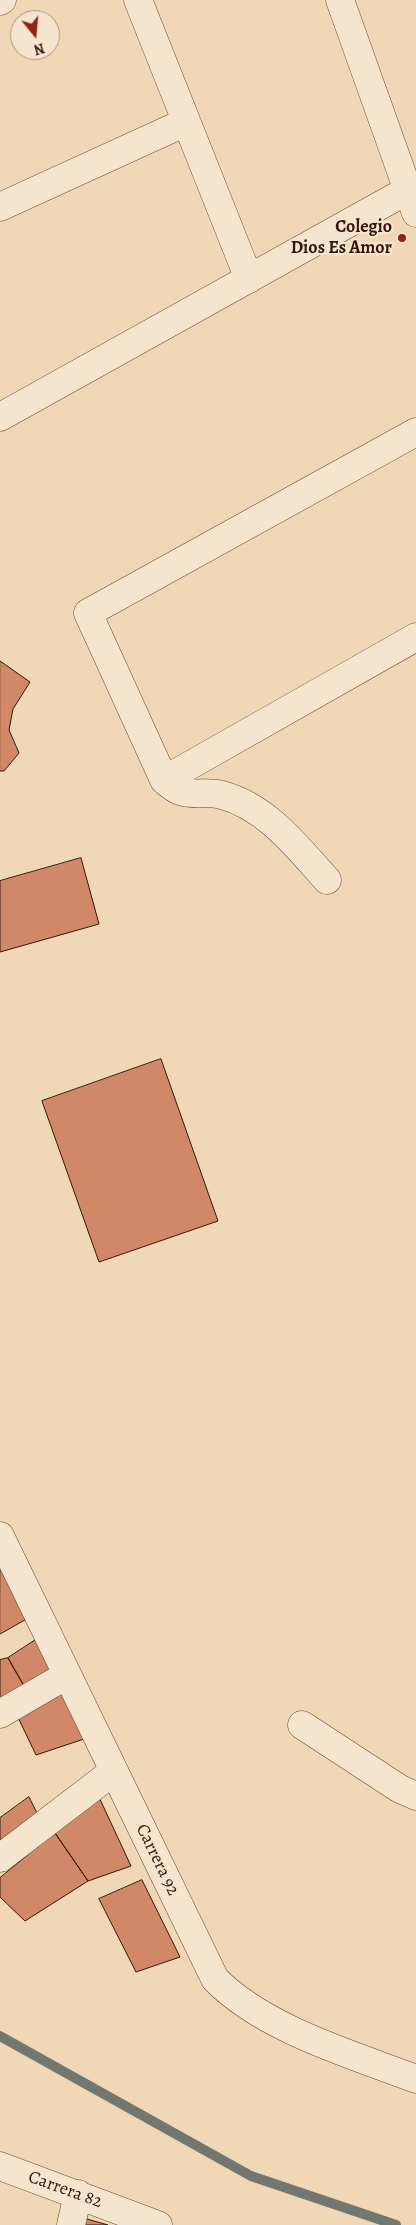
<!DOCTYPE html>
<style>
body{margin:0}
#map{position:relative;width:416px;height:2225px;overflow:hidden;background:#f0d7b5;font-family:Alegreya,serif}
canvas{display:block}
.north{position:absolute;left:10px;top:10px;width:50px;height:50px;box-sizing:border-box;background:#f5e5cf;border:1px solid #a89381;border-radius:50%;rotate:163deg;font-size:14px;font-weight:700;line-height:20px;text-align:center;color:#35170c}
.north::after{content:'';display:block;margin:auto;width:18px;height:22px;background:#8f2418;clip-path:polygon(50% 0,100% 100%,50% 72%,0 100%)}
</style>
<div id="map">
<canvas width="416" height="2225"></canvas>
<div class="north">N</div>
</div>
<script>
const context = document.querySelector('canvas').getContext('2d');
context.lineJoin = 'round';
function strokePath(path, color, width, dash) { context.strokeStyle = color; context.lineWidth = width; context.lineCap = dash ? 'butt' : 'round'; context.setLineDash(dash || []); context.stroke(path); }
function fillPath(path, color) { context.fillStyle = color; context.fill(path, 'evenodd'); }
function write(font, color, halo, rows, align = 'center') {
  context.font = font + ' Alegreya,serif'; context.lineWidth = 4.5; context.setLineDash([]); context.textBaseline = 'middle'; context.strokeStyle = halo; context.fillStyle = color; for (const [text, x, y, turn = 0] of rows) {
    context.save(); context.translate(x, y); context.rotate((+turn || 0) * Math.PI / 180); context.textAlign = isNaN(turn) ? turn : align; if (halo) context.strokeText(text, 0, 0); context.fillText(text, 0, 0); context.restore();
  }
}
const stream = new Path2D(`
 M0 2036 251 2176 396 2225`);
const building = new Path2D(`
 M0 661 30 682 13 709 9 730 19 753 4 771H0Z
 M81 858 99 924 0 952V881Z
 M161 1059 218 1221 99 1262 42 1101Z
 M0 1563 32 1616 0 1634Z
 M37 1639 55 1676 24 1686 8 1658Z
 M8 1658 24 1686 0 1699V1660Z
 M67 1685 84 1739 36 1755 13 1707Z
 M98 1795 131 1866 88 1881 55 1833Z
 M29 1797 42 1823 0 1844V1818Z
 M55 1833 88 1881 25 1921 0 1897V1878Z
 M142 1880 180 1957 136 1972 99 1899Z
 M87 2219 108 2225H85Z`);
const minor = new Path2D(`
 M138 0 249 279
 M340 0 416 213
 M0 1 2 0
 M0 207 186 122
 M0 417 408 190
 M164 780 416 637
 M327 880C297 847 267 807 222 795 208 791 193 796 180 791 174 789 169 784 164 780L88 613 416 432
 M0 1536 215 1979C264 2029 351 2054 416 2079
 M0 1714 67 1675
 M302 1725 400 1789 416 1796
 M0 1858 114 1771
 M0 2166 158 2225
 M71 2225 78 2194`);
const markers = [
 [402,238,5,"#8f2418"]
];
const poiNames = [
 ["Colegio",392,228],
 ["Dios Es Amor",392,249]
];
const streetNames = [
 ["Carrera 92",157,1860,64],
 ["Carrera 82",65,2190,20]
];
strokePath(stream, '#727870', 10);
fillPath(building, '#d18868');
strokePath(building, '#35170c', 1);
strokePath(minor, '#644736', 29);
strokePath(minor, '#f5e5cf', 28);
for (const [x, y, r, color] of markers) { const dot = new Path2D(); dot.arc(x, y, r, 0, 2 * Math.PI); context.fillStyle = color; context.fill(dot); strokePath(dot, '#f5e5cf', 2); }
write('bold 18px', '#35170c', '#f5e5cf', poiNames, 'right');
write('18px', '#35170c', '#f5e5cf', streetNames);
</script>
